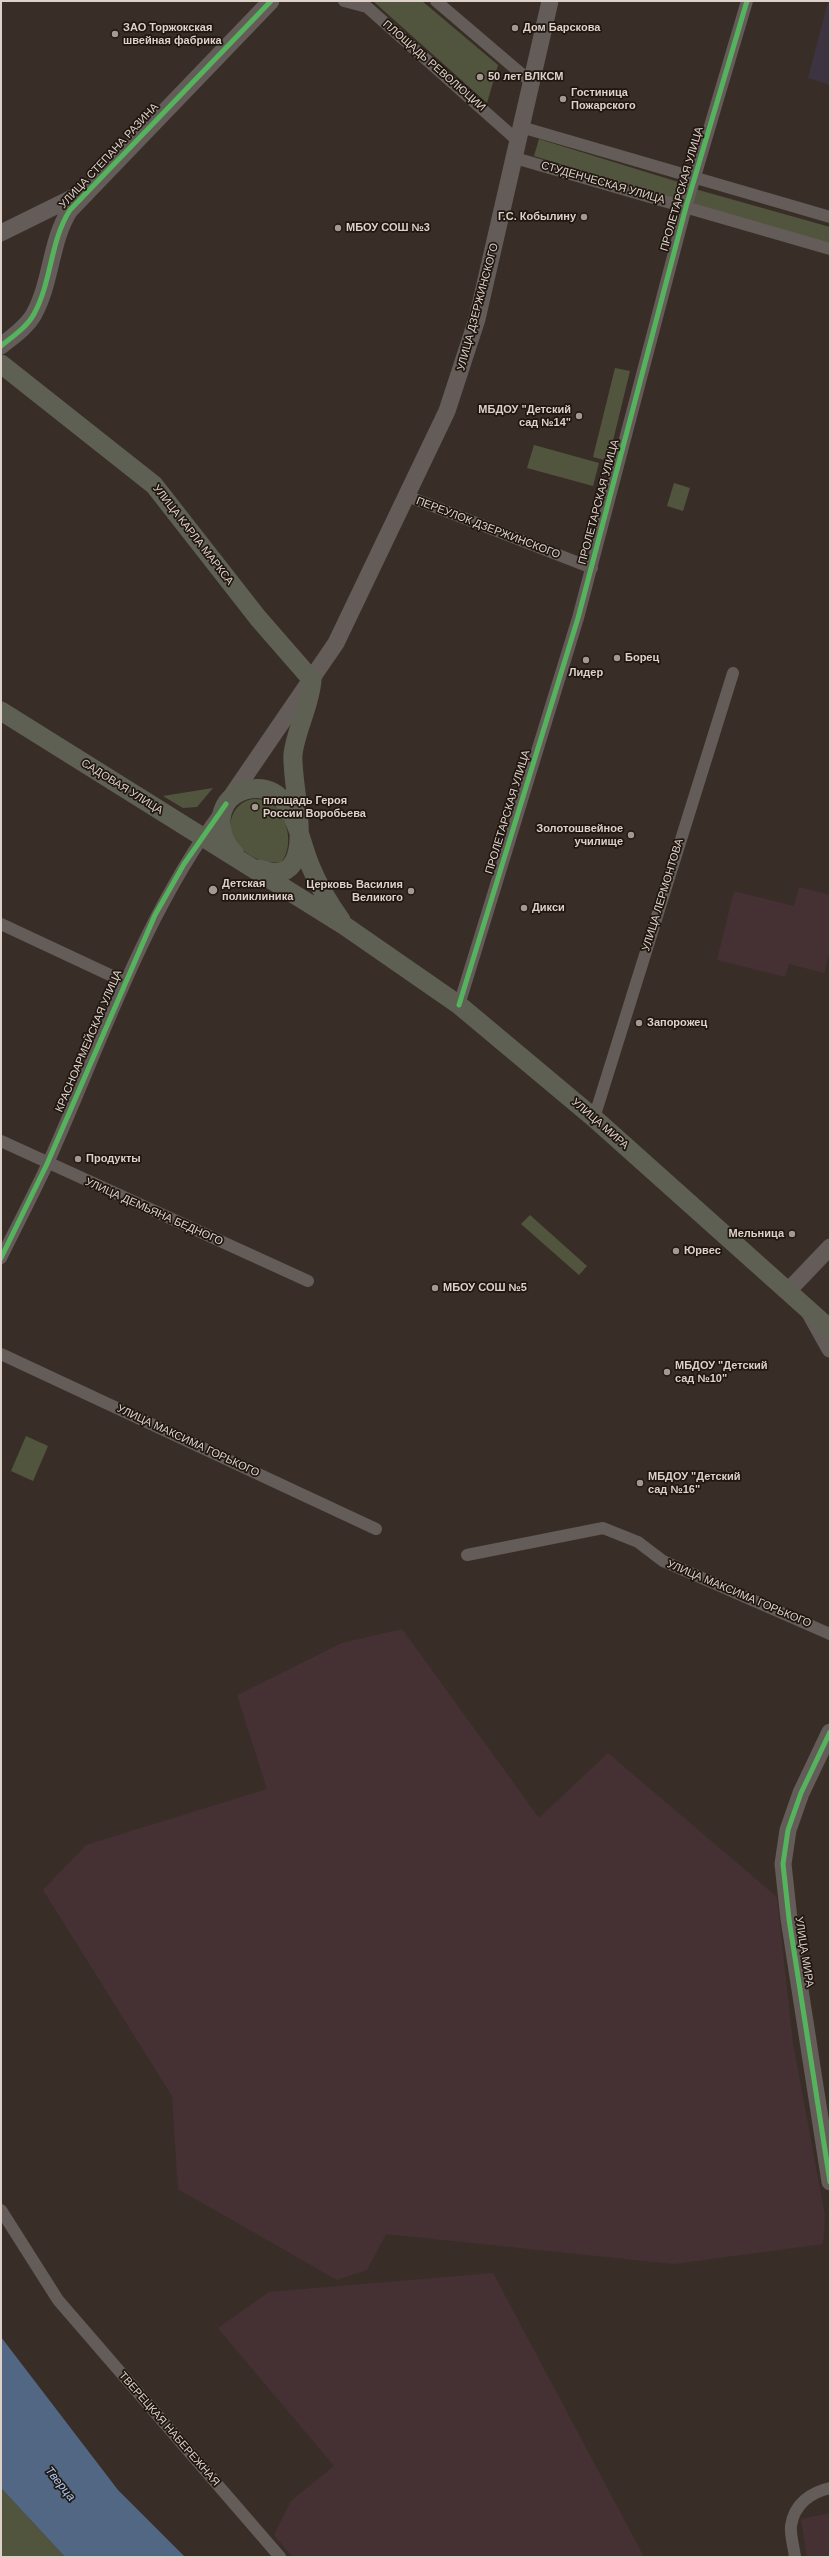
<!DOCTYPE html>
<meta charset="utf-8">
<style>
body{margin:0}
#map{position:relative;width:831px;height:2558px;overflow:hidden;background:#392e27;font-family:Arial,sans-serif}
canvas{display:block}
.frame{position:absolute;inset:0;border:2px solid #ded1c9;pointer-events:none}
</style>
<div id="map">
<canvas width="831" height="2558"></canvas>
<div class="frame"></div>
</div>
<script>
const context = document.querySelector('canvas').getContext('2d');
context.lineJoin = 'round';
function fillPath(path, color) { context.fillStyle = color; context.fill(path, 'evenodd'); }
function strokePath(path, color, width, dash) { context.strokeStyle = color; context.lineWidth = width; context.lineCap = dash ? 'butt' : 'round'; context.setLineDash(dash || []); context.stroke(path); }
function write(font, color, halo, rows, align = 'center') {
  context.font = font + ' Arial,sans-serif'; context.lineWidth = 3.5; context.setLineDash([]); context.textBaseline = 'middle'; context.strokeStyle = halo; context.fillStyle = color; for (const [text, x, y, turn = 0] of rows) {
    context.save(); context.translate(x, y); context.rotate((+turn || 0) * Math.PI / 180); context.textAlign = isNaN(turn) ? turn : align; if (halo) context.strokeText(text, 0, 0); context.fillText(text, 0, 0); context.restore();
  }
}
const industrial = new Path2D(`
 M799 887 830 895V950L824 973 789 964 785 977 717 960 734 891 794 906Z
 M402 1629 539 1818 608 1753 777 1897 793 2043 825 2216 823 2244 674 2264 386 2234 367 2270 337 2280 178 2189 172 2096 43 1890 86 1845 267 1789 237 1695 342 1643Z
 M493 2273 644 2557H293L274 2535 291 2501 334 2466 218 2328 269 2292Z
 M830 2513V2557H807L801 2519Z`);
const education = new Path2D(`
 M828 2 830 3V85L808 78Z`);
const green = new Path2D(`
 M373 1H422L498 65 487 103Z
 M539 139 688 185 683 202 534 156Z
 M695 189 830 227V245L690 205Z
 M615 368 630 371 608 461 593 457Z
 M534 445 599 463 593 486 527 468Z
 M674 483 690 488 683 511 667 506Z
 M213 788 197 807 183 808 163 796Z
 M254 799C284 797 298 842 281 863 275 862 268 863 262 861 242 854 222 834 234 812 239 804 245 800 254 799Z
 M530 1215 587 1266 579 1275 521 1224Z
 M26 1436 48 1446 33 1481 11 1471Z
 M1 2488 65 2557H1Z`);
const water = new Path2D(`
 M1 2337 118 2490 185 2557H65L1 2488Z`);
const street = new Path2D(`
 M344 1 367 7 518 141
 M436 1 531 82
 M521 127 830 217
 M515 158 830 249
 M407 496 592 568
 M1 924 125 982
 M459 1005 578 618 686 207 747 1
 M594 1118 733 673
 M1 1141 308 1281
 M1 1258C17 1226 33 1195 48 1163 102 1043 142 918 221 811
 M1 1354 376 1529
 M467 1555 603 1528 638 1542 663 1561 830 1634
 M1 2210 58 2300 280 2557
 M795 2557C794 2548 790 2535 791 2526 794 2504 811 2492 830 2488`);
const secondary = new Path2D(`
 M1 233 80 194
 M1 346C12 337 27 327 34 314 52 281 50 241 70 210L271 1
 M228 801 336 643 447 411 477 319 550 1
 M788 1291 830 1247
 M810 1313 830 1349
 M830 1732 801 1793 788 1830 783 1864 789 1919 830 2182`);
const primary = new Path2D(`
 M1 364 154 485 258 618 312 680C310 706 296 729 293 754 290 786 324 893 259 869
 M1 711 345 926 459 1005 594 1118 830 1329
 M235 854C213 833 216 795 250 789 293 782 298 837 310 865 318 885 328 902 341 920`);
const cycleway = new Path2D(`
 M1 346C12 337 27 327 34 314 52 281 50 241 70 210L271 1
 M459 1005 578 618 686 207 747 1
 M1 1258 47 1164 155 915 184 864 226 804
 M830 1732 801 1793 788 1830 783 1864 789 1919 830 2182`);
const markers = [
 [515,28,4,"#a49890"],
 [115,34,4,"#a49890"],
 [480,77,4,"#a49890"],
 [563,99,4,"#a49890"],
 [584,217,4,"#a49890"],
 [338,228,4,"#a49890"],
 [579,416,4,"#a49890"],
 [617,658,4,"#a49890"],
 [586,660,4,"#a49890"],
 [255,807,4,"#a49890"],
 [631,835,4,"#a49890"],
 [213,890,5,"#a49890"],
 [411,891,4,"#a49890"],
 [524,908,4,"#a49890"],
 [639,1023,4,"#a49890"],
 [78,1159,4,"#a49890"],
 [792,1234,4,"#a49890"],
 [676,1251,4,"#a49890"],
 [435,1288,4,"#a49890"],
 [667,1372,4,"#a49890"],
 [640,1483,4,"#a49890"]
];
const poiNames = [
 ["ЗАО Торжокская",123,28],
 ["швейная фабрика",123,41],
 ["Дом Барскова",523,28],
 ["50 лет ВЛКСМ",488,77],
 ["Гостиница",571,93],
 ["Пожарского",571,106],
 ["Г.С. Кобылину",576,217,"right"],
 ["МБОУ СОШ №3",346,228],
 ["МБДОУ \"Детский",571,410,"right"],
 ["сад №14\"",571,423,"right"],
 ["Борец",625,658],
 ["Лидер",586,673,"center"],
 ["площадь Героя",263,801],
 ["России Воробьева",263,814],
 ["Золотошвейное",623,829,"right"],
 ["училище",623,842,"right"],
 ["Детская",222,884],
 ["поликлиника",222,897],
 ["Церковь Василия",403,885,"right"],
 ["Великого",403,898,"right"],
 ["Дикси",532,908],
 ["Запорожец",647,1023],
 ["Продукты",86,1159],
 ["Мельница",784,1234,"right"],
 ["Юрвес",684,1251],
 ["МБОУ СОШ №5",443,1288],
 ["МБДОУ \"Детский",675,1366],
 ["сад №10\"",675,1379],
 ["МБДОУ \"Детский",648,1477],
 ["сад №16\"",648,1490]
];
const streetNames = [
 ["ПЛОЩАДЬ РЕВОЛЮЦИИ",434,66,41],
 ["УЛИЦА СТЕПАНА РАЗИНА",109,156,-47],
 ["СТУДЕНЧЕСКАЯ УЛИЦА",603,183,16],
 ["ПРОЛЕТАРСКАЯ УЛИЦА",682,189,-74],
 ["УЛИЦА ДЗЕРЖИНСКОГО",478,307,-75],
 ["ПРОЛЕТАРСКАЯ УЛИЦА",599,502,-75],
 ["ПЕРЕУЛОК ДЗЕРЖИНСКОГО",488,528,21],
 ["УЛИЦА КАРЛА МАРКСА",193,535,52],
 ["САДОВАЯ УЛИЦА",122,787,32],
 ["ПРОЛЕТАРСКАЯ УЛИЦА",508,812,-73],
 ["УЛИЦА ЛЕРМОНТОВА",663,895,-73],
 ["КРАСНОАРМЕЙСКАЯ УЛИЦА",89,1041,-67],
 ["УЛИЦА МИРА",600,1124,41],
 ["УЛИЦА ДЕМЬЯНА БЕДНОГО",154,1212,24],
 ["УЛИЦА МАКСИМА ГОРЬКОГО",188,1441,25],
 ["УЛИЦА МАКСИМА ГОРЬКОГО",739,1594,23],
 ["УЛИЦА МИРА",804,1952,81],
 ["ТВЕРЕЦКАЯ НАБЕРЕЖНАЯ",169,2429,49]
];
const waterNames = [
 ["Тверца",60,2484,51]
];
fillPath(industrial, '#453133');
fillPath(education, '#3c3441');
fillPath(green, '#52553d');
fillPath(water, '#516784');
strokePath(street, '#645c58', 12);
strokePath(secondary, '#645c58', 17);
strokePath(primary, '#5f6054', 19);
strokePath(cycleway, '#56b35d', 5);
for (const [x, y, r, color] of markers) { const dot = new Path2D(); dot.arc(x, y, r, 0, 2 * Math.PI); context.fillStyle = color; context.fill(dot); strokePath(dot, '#201711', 1.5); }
write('bold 11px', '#ded1c9', '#201711', poiNames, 'left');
write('11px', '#ded1c9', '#201711', streetNames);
write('italic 12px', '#a9cdf8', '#201711', waterNames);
</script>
